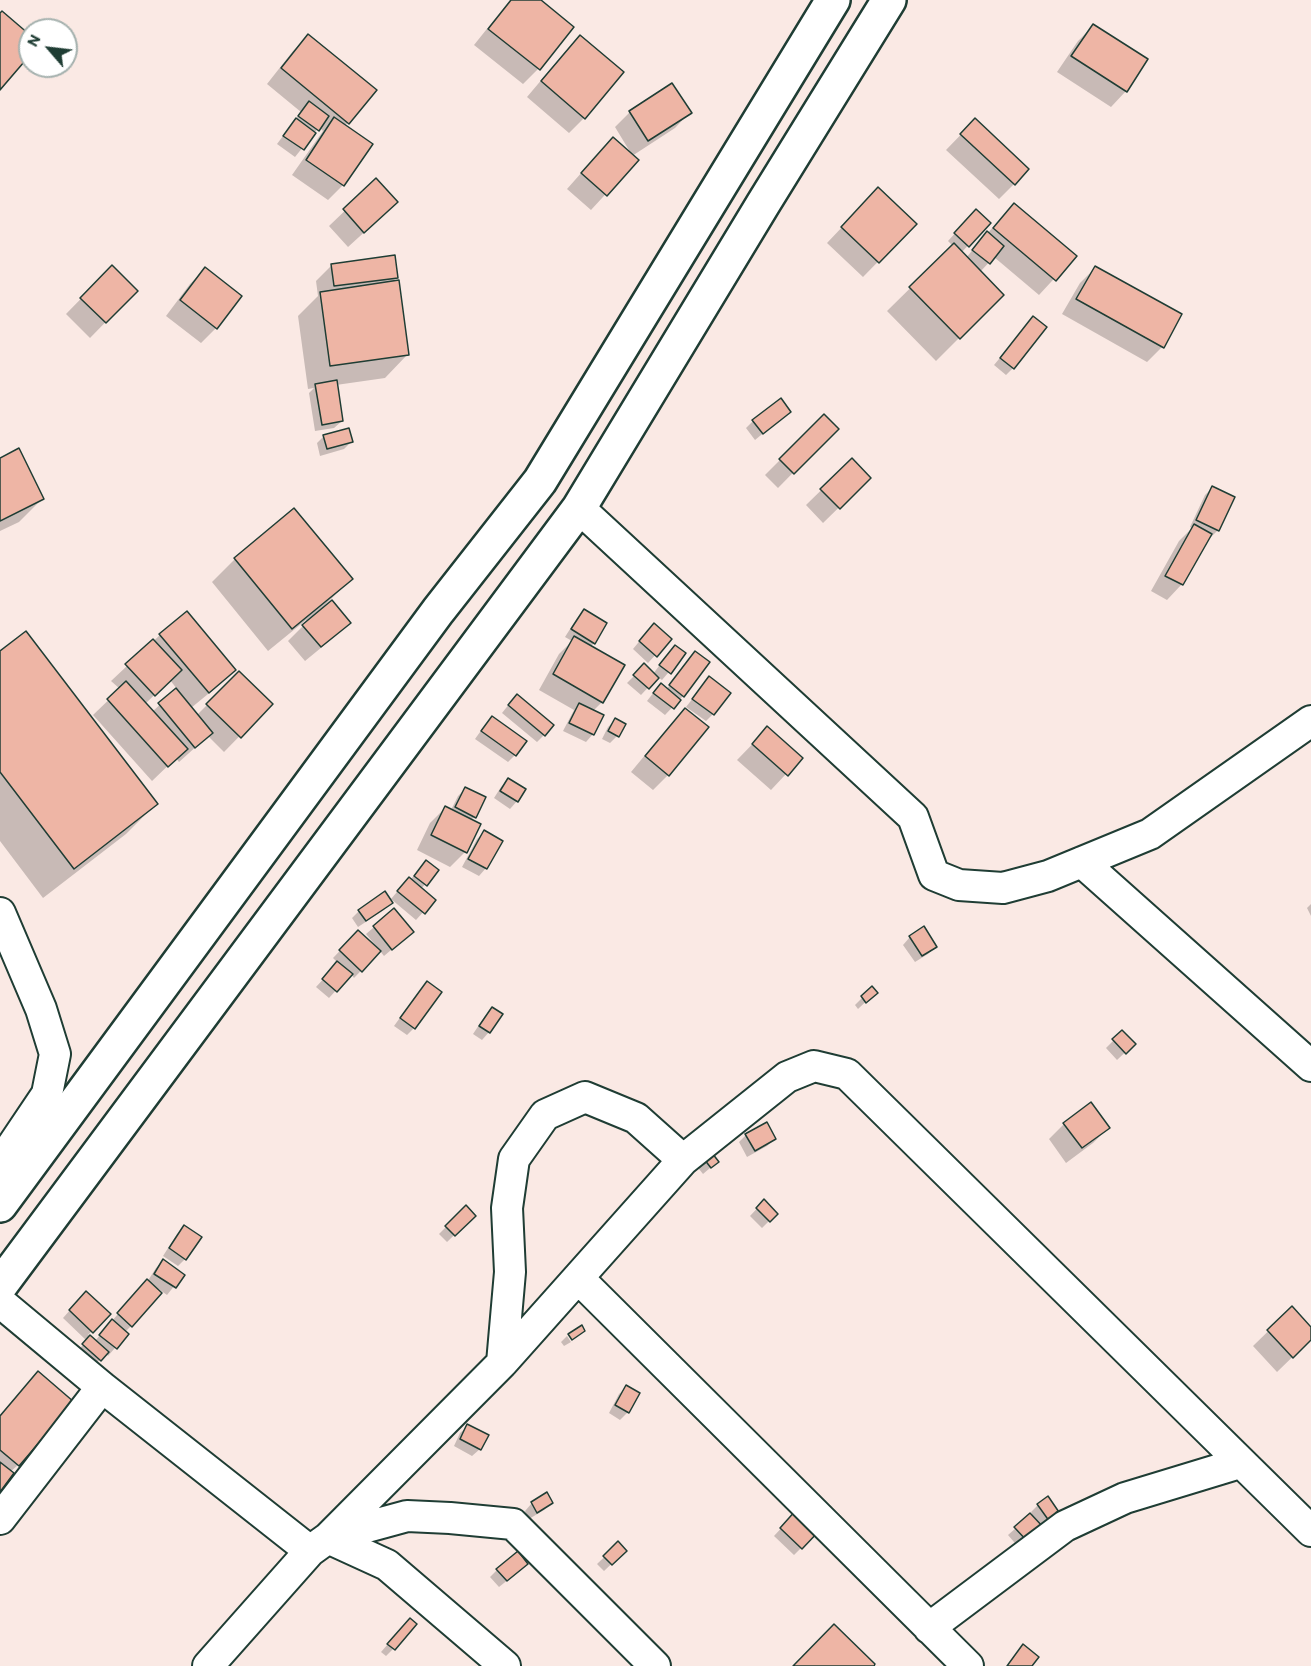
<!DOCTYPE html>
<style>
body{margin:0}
#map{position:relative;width:1311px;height:1666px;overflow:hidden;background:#fae9e4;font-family:Itim,sans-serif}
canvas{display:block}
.north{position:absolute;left:18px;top:18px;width:60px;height:60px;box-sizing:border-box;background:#fff;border:2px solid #a5b1ae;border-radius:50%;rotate:298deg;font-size:16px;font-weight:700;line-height:24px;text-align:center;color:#1f3d34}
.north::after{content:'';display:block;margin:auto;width:21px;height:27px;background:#1f3d34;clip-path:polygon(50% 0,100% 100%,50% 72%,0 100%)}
</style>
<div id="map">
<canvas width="1311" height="1666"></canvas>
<div class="north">N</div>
</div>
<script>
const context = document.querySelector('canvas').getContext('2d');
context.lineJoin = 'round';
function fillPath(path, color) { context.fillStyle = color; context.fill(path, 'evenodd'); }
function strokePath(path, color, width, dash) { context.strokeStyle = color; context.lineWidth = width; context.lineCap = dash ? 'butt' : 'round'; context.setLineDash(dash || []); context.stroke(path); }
const shadow = new Path2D(`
 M510 0H539L572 27 538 69 523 84 474 45Z
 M1093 26 1146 60 1126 91 1111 107 1057 72 1078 41Z
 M308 36 375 90 345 126 343 185 328 200 292 175 323 131 319 127 295 157 277 144 301 112 267 84 293 51Z
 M580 37 584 118 569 133 527 97 565 52Z
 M630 112H690L675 128 632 156 637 160 591 210 567 189 598 154 632 155 615 127Z
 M975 120 1014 184 999 199 946 150Z
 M376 181 381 217 348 247 329 226Z
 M863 205 915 224 863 277 827 243Z
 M1014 205 1075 256 1039 295 994 257 980 272 1002 295 936 361 887 311 953 246 948 241 969 218 989 223 961 253 966 258 980 241Z
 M332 265 397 277 391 283 407 355 385 378 336 385 342 421 334 428 315 431 309 393 314 388 308 389 298 316 318 296 316 281Z
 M112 267 136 291 90 338 66 314Z
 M1095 268 1162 347 1147 362 1062 314 1080 283Z
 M205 269 216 328 201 343 166 316 190 284Z
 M1033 318 1013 368 1006 375 994 365Z
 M789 412 755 440 746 428 753 421Z
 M824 416 836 429 778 488 765 475Z
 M324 436 351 442 344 449 320 456 317 443Z
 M0 460 42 499 19 522 0 531Z
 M852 460 869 478 823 523 806 505Z
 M1212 488 1218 530 1211 537 1209 536 1182 584 1167 600 1151 591 1179 541 1192 528 1190 527 1205 495Z
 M235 559 351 579 323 607 349 623 333 638 305 661 288 641 308 621 306 620 268 651 212 582Z
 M584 611 594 643 590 647 602 702 593 711V734L586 742 563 731 574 710 539 690 559 654 572 641 565 637 577 618Z
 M647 632 670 639 648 663 633 649Z
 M160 635 234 670 219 685 191 708 196 716 239 673 271 704 224 752 208 736 179 762 176 758 152 781 93 715 120 689 111 681ZM170 680 177 689 152 712 145 704Z
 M0 653 156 804 126 834 43 898 0 841Z
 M695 653 683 696 665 715 647 701 654 692 666 690Z
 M668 654H684L662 680 658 677 641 695 627 683 644 666 653 674Z
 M709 678 713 714 706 721 686 707Z
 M510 703 544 735 537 742 502 713Z
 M685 710 706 727 668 775 653 790 631 772 670 725Z
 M492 718 515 755 508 762 475 739 485 725Z
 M615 720 617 736 610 743 602 739 608 727Z
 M768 728 786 774 771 790 737 760Z
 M508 780 517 801 510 809 494 798 501 787Z
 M465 789 474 817 471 820 465 852 450 867 417 850 430 823 445 808 451 810 458 796Z
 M484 832 486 868 479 876 462 867 477 839Z
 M426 862 437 870 421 889 434 900 416 920 391 899 402 886 410 880Z
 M391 902 384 910 358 927 352 918 359 911Z
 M1311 904V916L1307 908Z
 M394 910 404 939 384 956 380 951 354 978 351 974 329 998 316 987 338 963 333 958 358 932 375 948 377 947 366 934Z
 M910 937 935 947 928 954 915 962 903 945Z
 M427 983 414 1028 407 1035 394 1026 420 990Z
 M872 988 875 993 858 1009 855 1005Z
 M492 1009 501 1014 489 1032 482 1040 473 1034 485 1016Z
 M1122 1032 1134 1044 1117 1060 1106 1048Z
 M1064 1124 1108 1128 1093 1143 1066 1163 1049 1139Z
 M746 1135 775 1139 767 1146 747 1157 739 1142Z
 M702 1156 717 1162 703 1174 695 1164Z
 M764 1201 776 1214 762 1228 750 1216Z
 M466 1207 474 1216 447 1242 439 1234Z
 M185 1227V1259L178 1266 163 1256 177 1234Z
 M163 1261 183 1275 167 1295 156 1287 131 1326 125 1332 127 1334 108 1356 106 1353 93 1367 76 1352 87 1341 63 1318 79 1300 108 1314 88 1335 95 1341 140 1288 147 1282 156 1268Z
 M1292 1308 1311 1329V1339L1277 1372 1253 1346Z
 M567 1336 571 1342 564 1346 561 1342Z
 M38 1373 18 1465 10 1472 0 1489V1415Z
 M627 1387 638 1393 628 1412 620 1420 609 1413 619 1394Z
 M468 1426 480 1449 472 1456 454 1446 460 1433Z
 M532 1503H551L544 1510 529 1519 525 1511Z
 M1038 1505 1061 1518 1020 1549 1008 1535 1032 1514 1031 1512Z
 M797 1511 801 1548 794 1555 774 1536Z
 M618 1544 625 1551 604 1571 597 1564Z
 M497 1570 519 1571 499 1587 490 1577Z
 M403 1627 393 1649 386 1656 381 1652Z`);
const building = new Path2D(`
 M511 0H541L574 27 540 70 488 29Z
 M2 11 30 35V55L0 90V13Z
 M1093 24 1148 59 1127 92 1071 56Z
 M308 34 377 90 349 124 281 68Z
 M580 35 624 72 585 119 541 81Z
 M672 83 692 113 648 141 629 111Z
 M309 101 329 116 319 131 298 116Z
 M334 117 373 144 344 186 306 160Z
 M296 118 316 133 304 150 283 136Z
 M975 118 1029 169 1015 185 960 134Z
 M613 137 639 160 607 196 581 173Z
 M376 178 398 202 364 233 343 209Z
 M878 187 917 224 879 263 841 227Z
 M1014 203 1077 256 1056 281 993 228Z
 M976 209 991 223 969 247 954 233Z
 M987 231 1004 246 990 264 972 250Z
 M954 243 1004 295 960 339 909 287Z
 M395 255 398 278 334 286 331 264Z
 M112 265 138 291 106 323 80 298Z
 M1095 266 1182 314 1164 348 1076 299Z
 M205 267 242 296 217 329 180 300Z
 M399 280 409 355 330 366 320 292Z
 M1033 316 1047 327 1014 369 1000 358Z
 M337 380 343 421 322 425 315 384Z
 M781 398 791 412 763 434 752 420Z
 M824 414 839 429 794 474 779 459Z
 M349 428 353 442 327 449 323 435Z
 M19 448 44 499 0 521V458Z
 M852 458 871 478 840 509 820 489Z
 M1212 486 1235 497 1219 531 1196 520Z
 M294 508 353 579 292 629 234 558Z
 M1194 524 1212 534 1183 585 1165 576Z
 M332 600 351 623 321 647 302 625Z
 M584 609 607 623 595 644 571 629Z
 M187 611 236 670 209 693 159 634Z
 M654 623 672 639 657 657 639 641Z
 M26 631 158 804 74 869 0 772V651Z
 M574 636 625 665 603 703 553 674Z
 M153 639 182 670 155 696 125 664Z
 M675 645 686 653 671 674 659 665Z
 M695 651 710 662 684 697 669 685Z
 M644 663 659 678 649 689 633 675Z
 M239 671 273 704 241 738 206 704Z
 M709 676 731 693 714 715 692 699Z
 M126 681 188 749 168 767 107 699Z
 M661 683 681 700 674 709 653 693Z
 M176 688 213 733 195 748 158 703Z
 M517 694 554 725 545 736 508 705Z
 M579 703 604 715 594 735 569 723Z
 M685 708 709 727 669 776 645 756Z
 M492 716 527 741 516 756 481 731Z
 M615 718 626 724 619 737 608 731Z
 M767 726 803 758 788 776 752 744Z
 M508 778 526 789 518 802 500 791Z
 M465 787 486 797 476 818 455 807Z
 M445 806 481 824 467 853 431 835Z
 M484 830 503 841 487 869 468 859Z
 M426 860 439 870 427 886 414 876Z
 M409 877 436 900 425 914 397 891Z
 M385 891 393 903 366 921 358 910Z
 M394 908 414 932 392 950 373 926Z
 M924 926 937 947 922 956 909 936Z
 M358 930 381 951 362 972 339 950Z
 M337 961 353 974 337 992 322 979Z
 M427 981 442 992 415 1029 400 1018Z
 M872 986 878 993 866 1003 861 996Z
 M492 1007 503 1014 490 1033 479 1026Z
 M1122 1030 1136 1044 1126 1054 1112 1039Z
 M1091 1102 1110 1128 1082 1148 1063 1123Z
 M767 1122 776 1139 755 1151 745 1134Z
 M709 1149 719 1162 711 1168 701 1155Z
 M764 1199 778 1214 770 1222 756 1208Z
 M466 1205 476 1216 455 1236 445 1226Z
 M184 1225 202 1237 186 1260 169 1248Z
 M163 1259 185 1275 176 1288 154 1274Z
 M147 1279 162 1293 132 1327 117 1313Z
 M86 1291 111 1314 93 1333 69 1310Z
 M1292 1306 1311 1327V1340L1293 1358 1267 1330Z
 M112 1319 129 1334 117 1349 99 1335Z
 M582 1325 585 1331 572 1340 568 1334Z
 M90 1335 109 1352 101 1361 82 1344Z
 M38 1371 74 1402 19 1466 0 1450V1416Z
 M626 1385 640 1393 629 1413 615 1405Z
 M467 1424 489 1435 481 1450 460 1439Z
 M0 1462 14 1473 0 1492Z
 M547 1492 553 1503 537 1513 531 1502Z
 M1048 1496 1063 1518 1052 1525 1037 1504Z
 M797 1509 820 1530 802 1549 780 1528Z
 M1030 1513 1044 1528 1028 1542 1014 1527Z
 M618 1541 627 1551 612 1565 603 1556Z
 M518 1551 528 1564 507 1581 496 1569Z
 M410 1618 417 1624 395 1650 387 1644Z
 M834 1624 875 1664 874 1666H793Z
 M1023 1644 1039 1657 1032 1666H1007Z`);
const minor = new Path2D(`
 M579 508 913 817 934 875 959 885 1003 888 1048 876 1150 834 1311 721
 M1082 862 1311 1066
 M0 913 41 1009 55 1054 47 1094 0 1164
 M578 1278 968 1666
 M0 1302 102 1387 310 1551
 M502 1363 510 1272 507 1208 514 1159 545 1115 585 1097 636 1118 683 1160
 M0 1519 102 1387
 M330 1537 407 1516 450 1518 513 1524 655 1666
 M328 1538 387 1565 505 1666
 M929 1628 1065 1526 1125 1498 1240 1463
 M208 1666 310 1551 328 1538 502 1363 683 1160 787 1077 814 1066 847 1074 1311 1531`);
const primary = new Path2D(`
 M0 1205 438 611 540 481 833 0
 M0 1286 579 508 763 204 889 0`);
fillPath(shadow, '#0003');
fillPath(building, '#eeb5a5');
strokePath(building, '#1f3d34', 1.5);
strokePath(minor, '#1f3d34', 34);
strokePath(primary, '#1f3d34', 38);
strokePath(minor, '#fff', 30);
strokePath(primary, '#fff', 33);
</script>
